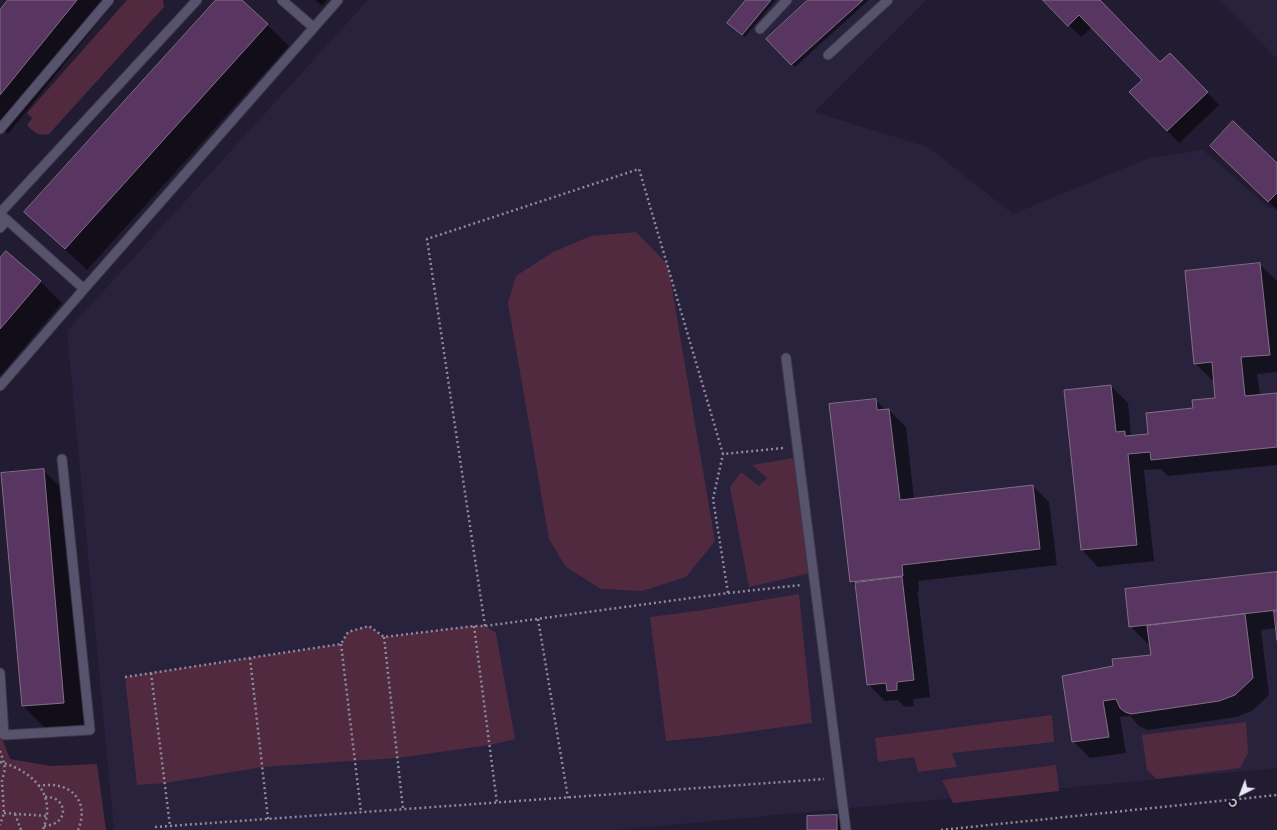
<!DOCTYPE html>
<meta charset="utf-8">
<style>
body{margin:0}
#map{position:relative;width:1277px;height:830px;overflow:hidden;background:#211c31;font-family:Helvetica,sans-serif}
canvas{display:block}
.north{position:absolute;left:1221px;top:774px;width:40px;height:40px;-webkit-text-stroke:3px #0a0811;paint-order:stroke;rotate:222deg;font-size:11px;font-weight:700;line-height:16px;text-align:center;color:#eae7f6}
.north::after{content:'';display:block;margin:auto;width:14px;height:18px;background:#eae7f6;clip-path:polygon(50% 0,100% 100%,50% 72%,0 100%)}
</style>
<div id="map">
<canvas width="1277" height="830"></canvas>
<div class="north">С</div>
</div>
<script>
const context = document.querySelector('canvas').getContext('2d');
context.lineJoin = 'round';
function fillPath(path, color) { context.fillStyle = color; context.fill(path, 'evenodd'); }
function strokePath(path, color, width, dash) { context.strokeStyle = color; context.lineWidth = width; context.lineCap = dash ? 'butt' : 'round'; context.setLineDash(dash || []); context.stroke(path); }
const built = new Path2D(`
 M368 0H926L814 112 928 147 1013 214 1149 158 1203 150 1269 208 1277 207V768L617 830H114L67 331Z
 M1219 0H1277V59Z`);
const green = new Path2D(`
 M127 0H163L164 7 49 134C39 136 34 133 27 125L32 118 27 113Z
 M636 232 668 265 715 541 686 577 642 591 601 589 566 567 549 539 508 303 516 276 553 252 591 236Z
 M793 458 801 477 814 572 749 587 730 487 741 472 759 486 767 478 752 465Z
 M799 594 812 723 717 736 666 741 650 617 703 610Z
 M369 626 384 637 474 626H485L496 633 515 739 490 745 397 758 263 767 165 783 137 785 125 677 341 644 348 632Z
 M1052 715 1054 742 952 753 957 767 918 772 914 757 878 762 875 738Z
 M1246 722 1248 753 1240 768 1157 779 1147 770 1142 735Z
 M0 733 10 759 51 766 97 764 106 830H0Z
 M1056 765 1059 791 953 803 942 780Z`);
const shadow = new Path2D(`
 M10 0H116L8 134 0 128V12Z
 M217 0H241L289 46 87 270 25 212Z
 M315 0H327L322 6Z
 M747 0H776L745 37 731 25Z
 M810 0H869L795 67 768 39Z
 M1045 0H1099L1160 63 1181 66 1219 105 1179 143 1131 92 1143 80 1092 27 1081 37Z
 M1220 155 1277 165V210Z
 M0 260 40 281 62 303 0 376Z
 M1260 265 1277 281V372L1257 374 1260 395 1277 394V465L1168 476 1161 469 1144 470 1154 561 1098 567 1082 550 1111 386 1128 403 1131 436 1149 434 1194 409 1216 399 1214 380H1212L1195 363Z
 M875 400 886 410H889L906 427 914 499 1033 486 1049 502 1057 565 918 581 919 592 916 593 918 595 930 697 913 699 914 706 905 707 898 700 885 701 868 684 856 587 851 582Z
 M43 470 65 492 86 724 45 728 23 706 2 474Z
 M1277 573V630V628L1261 630 1269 695 1252 711 1236 717 1148 730 1139 726 1130 716 1120 717 1126 753 1090 758 1073 741 1114 667 1152 656 1150 643H1147L1130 626Z
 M837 816 843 822V830H808Z`);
const building = new Path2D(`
 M8 0H77L0 95V10Z
 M216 0H242L268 24 65 249 24 212Z
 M746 0H771L742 35 727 23Z
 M808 0H863L791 65 766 39Z
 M1043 0H1100L1160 62 1170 53 1208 92 1167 131 1129 92 1142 80 1079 15 1068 26Z
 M1233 121 1277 163V193L1268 202 1210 146Z
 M6 251 41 281 0 329V258Z
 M1260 263 1270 355 1241 357 1245 396 1277 393V447L1151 460 1150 452 1128 454 1137 545 1081 550 1064 390 1111 385 1116 432 1125 431V436L1148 434 1146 413 1193 408 1192 400 1215 398 1212 362 1194 364 1185 271Z
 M876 399 877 410 889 409 900 500 1033 485 1040 549 902 565 903 576 850 582 829 404Z
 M44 469 64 703 22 706 1 473Z
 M1277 572V610L1129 627 1125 589Z
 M902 577 914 680 897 682V690L887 691 886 683 867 685 855 583Z
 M1274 611H1277V640Z
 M1245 614 1253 678 1235 695 1219 701 1131 714 1125 712 1120 708 1116 699 1103 701 1109 737 1072 742 1062 676 1113 666 1112 659 1151 655 1147 626Z
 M837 815V830H807V816Z`);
const path = new Path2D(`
 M728 593 801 585
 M538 619 568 798
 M474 626 497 803
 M485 626 427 239 639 169 723 454 783 448
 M384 637 403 809
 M341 644 361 812
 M250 658 268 819
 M151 673 170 826
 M125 677 341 644 348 632 369 626 384 637 474 626H485L728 593 713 499 723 454
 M0 751 4 763 5 769 2 781 4 813 0 825
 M0 762C23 768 49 785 47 812 47 818 45 824 43 830
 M38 786C68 780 91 799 78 830
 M4 813 47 816
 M15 814 21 830
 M44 826C72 824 66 795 45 797
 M155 827 824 779
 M941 830 1277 795`);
const lane = new Path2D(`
 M282 0 313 27
 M760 29 787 0
 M828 55 888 0
 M0 129 109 0
 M0 213 197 0
 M7 220 84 289
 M0 228 7 220 2 216
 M786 358 846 830
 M0 386 84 289 338 0
 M0 673 4 735 90 730 62 459`);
fillPath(built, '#28223d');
fillPath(green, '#512a40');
fillPath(shadow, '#0007');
fillPath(building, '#593661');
strokePath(building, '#816f85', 1);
strokePath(lane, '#3c384a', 11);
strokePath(path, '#8e8a9c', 2.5, [2, 3]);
strokePath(lane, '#58536c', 9);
</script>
